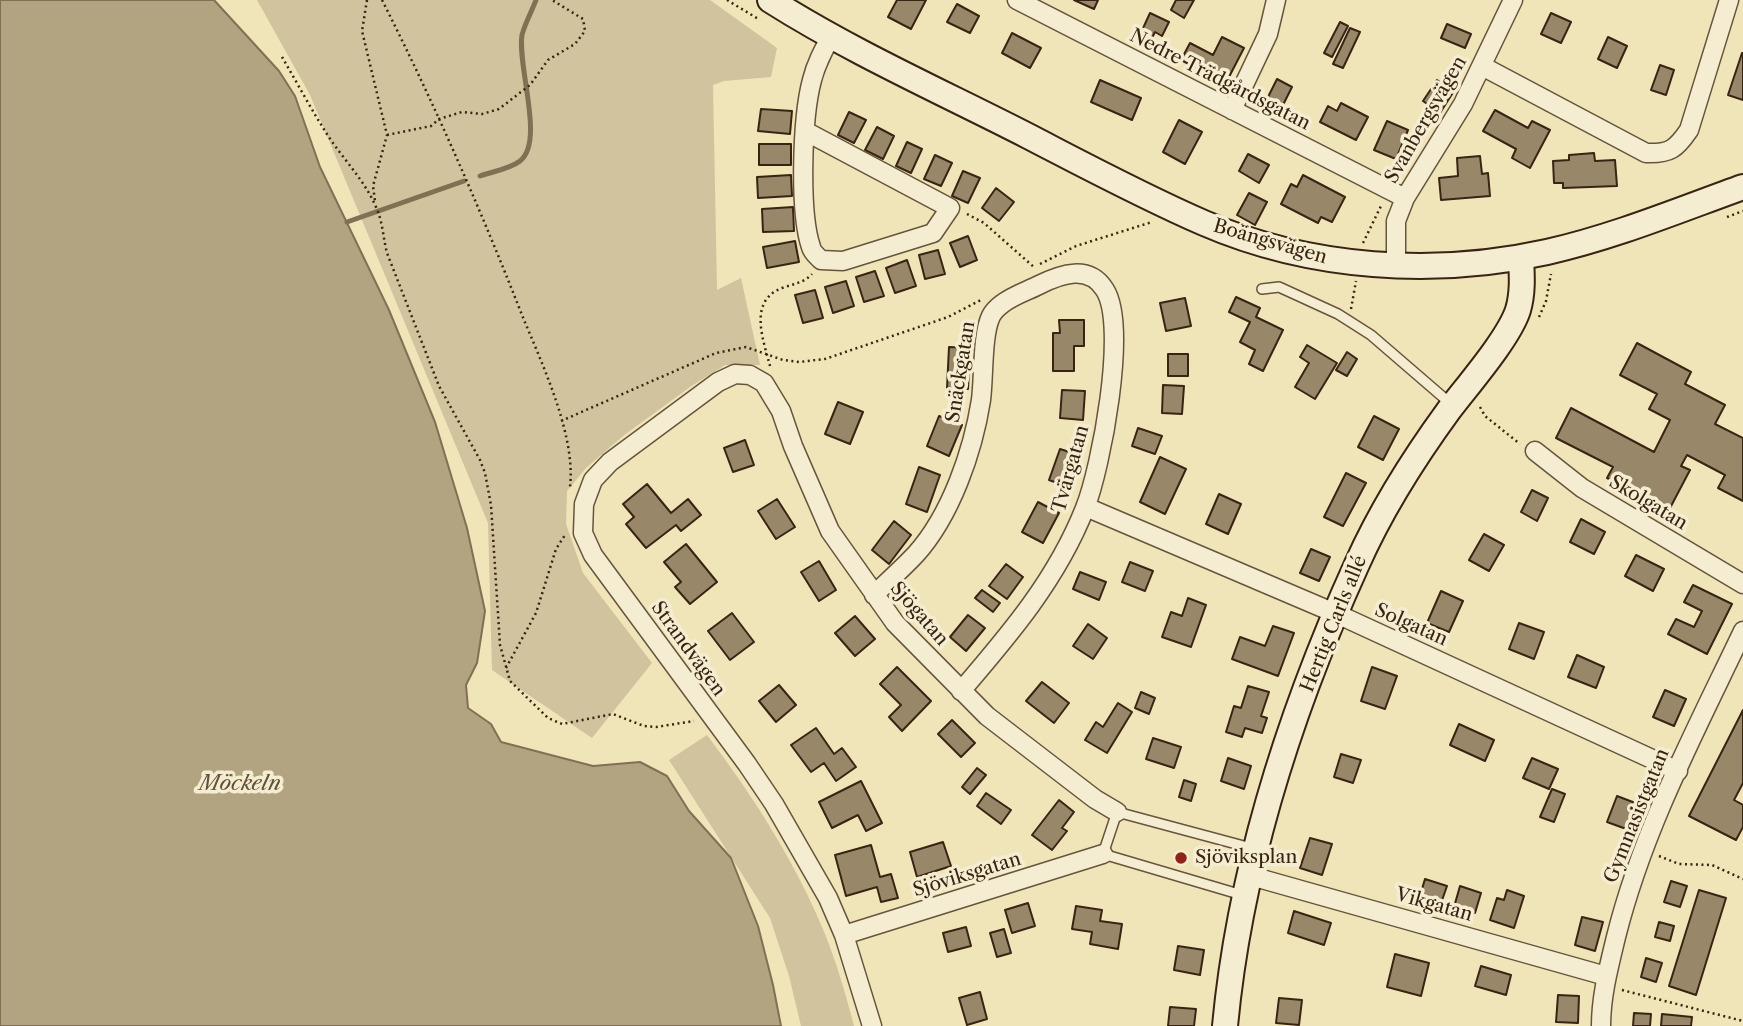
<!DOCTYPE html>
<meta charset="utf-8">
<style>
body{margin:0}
canvas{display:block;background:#f0e4b9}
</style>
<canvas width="1743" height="1026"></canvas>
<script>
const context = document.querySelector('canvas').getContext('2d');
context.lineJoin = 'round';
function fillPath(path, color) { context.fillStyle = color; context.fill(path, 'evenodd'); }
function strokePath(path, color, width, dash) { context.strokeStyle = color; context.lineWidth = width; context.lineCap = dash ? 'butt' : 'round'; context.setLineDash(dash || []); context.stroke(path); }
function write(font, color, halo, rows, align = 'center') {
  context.font = font + ' "Libre Caslon Text",serif'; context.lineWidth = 7; context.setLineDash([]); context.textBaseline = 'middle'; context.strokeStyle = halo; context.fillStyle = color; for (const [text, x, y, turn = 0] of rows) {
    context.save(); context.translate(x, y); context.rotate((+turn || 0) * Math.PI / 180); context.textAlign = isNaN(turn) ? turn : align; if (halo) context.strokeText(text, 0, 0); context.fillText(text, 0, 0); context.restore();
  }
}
const green = new Path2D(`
 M257 0H710L777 48 771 77 724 81 713 85 717 290 741 278 760 365H725L690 387 623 436 586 468 567 491 566 524 583 573 652 663 592 738 492 670 488 523 310 95Z
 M707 735C753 796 796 863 825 934 837 964 846 995 854 1026H801L789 976 770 918 669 760Z`);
const water = new Path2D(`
 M0 0H214L279 71 295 96 320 167 389 310 435 422 467 528 485 611 477 663 466 685 468 708 491 724 501 742 593 766 640 762 667 776 689 811 731 858 758 926 773 985 781 1026H0Z`);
const stream = new Path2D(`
 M480 176C491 172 510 169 520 161 545 142 517 66 522 35 525 23 532 11 536 0
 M347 222 464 181`);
const building = new Path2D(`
 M897 0H926L911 29 888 17Z
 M1074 0H1098L1094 9Z
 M1176 0H1194L1184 18 1171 10Z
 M957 4 979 16 970 33 947 22Z
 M1150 13 1169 22 1162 36 1155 32 1150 42 1139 37Z
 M1551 13 1571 22 1561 43 1541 34Z
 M1340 22 1348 26 1332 57 1324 53Z
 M1447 24 1471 34 1465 48 1441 38Z
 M1350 28 1360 32 1343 68 1333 64Z
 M1012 33 1041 48 1030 68 1002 53Z
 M1222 37 1244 48 1229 77 1216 78 1181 60 1190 43 1213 55Z
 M1608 37 1627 46 1617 68 1598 59Z
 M1742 53H1743V100L1728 95Z
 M1660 65 1674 70 1666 95 1651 90Z
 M1277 79 1292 87 1280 111 1265 103Z
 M1100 80 1141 98 1132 120 1091 102Z
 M1437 80 1454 91 1440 113 1423 101Z
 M1341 103 1368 117 1356 140 1320 122 1328 106 1337 111Z
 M761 109 792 111 790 134 758 131Z
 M1495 110 1528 128 1532 121 1550 130 1530 168 1512 158 1516 149 1483 131Z
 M849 112 866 120 854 143 838 135Z
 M1179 120 1202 132 1185 164 1163 152Z
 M1387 121 1408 130 1396 159 1374 150Z
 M877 127 894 136 883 159 865 150Z
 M907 142 922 149 911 173 896 166Z
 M759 144H791V165H759Z
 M1594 153 1595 161 1615 160 1617 186 1563 188V183H1554L1553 161 1569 160V155Z
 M1248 154 1269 165 1259 183 1239 171Z
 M935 155 952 163 941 186 924 179Z
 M1480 156 1482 174 1488 173 1490 196 1441 200 1439 178 1458 176 1457 158Z
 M963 171 980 178 968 203 952 196Z
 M791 175 792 196 758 198 757 177Z
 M1303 175 1345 197 1332 222 1321 217 1318 223 1281 204 1291 184 1297 187Z
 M996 188 1014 202 999 221 982 208Z
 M1249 193 1267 202 1255 225 1237 215Z
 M793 207 794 231 763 232 762 209Z
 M968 236 977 260 960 267 950 243Z
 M795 241 799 262 767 268 763 247Z
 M938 250 945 274 925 279 919 255Z
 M907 260 916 286 895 293 886 268Z
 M875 271 884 296 864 302 856 277Z
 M846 281 854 306 833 313 825 287Z
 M815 290 823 318 803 323 795 295Z
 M1236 297 1260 308 1256 317 1283 330 1263 371 1249 364 1255 350 1240 342 1250 322 1229 312Z
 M1185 298 1191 326 1166 331 1160 303Z
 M1059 320H1084V346H1074V371H1053V333H1060Z
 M1637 343 1691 372 1685 384 1725 405 1715 424 1743 438V501L1718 488 1725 475 1687 455 1681 466 1690 470 1669 510 1607 478 1613 467 1556 438 1571 408 1654 452 1670 420 1649 409 1657 394 1620 375Z
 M1307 345 1337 363 1315 399 1295 387 1309 363 1300 357Z
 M949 347 970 348 968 389 947 388Z
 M1347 352 1357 359 1347 376 1336 370Z
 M1168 354H1188V376H1168Z
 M1163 385 1184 386 1182 414 1162 413Z
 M1062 390 1085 391 1083 420 1060 418Z
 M838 402 863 412 850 444 825 434Z
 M939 416 962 425 949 456 927 446Z
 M1374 416 1399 429 1383 460 1358 447Z
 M1138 428 1162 436 1155 454 1132 446Z
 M745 440 754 465 733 472 724 448Z
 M1060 449 1079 455 1068 487 1049 480Z
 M1160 457 1186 469 1165 514 1140 502Z
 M919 467 940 475 927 512 906 504Z
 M1346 473 1366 483 1343 526 1324 517Z
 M647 484 671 513 688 499 701 515 681 531 676 525 646 548 626 524 634 517 623 504Z
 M1532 490 1548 498 1537 521 1521 512Z
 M1219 494 1241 504 1228 534 1206 524Z
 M777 499 795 527 776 539 758 511Z
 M1038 502 1059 513 1043 543 1022 532Z
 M1581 519 1605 532 1594 554 1570 542Z
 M894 521 911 535 889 564 872 550Z
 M1484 534 1504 545 1489 571 1469 560Z
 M686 544 717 582 690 604 675 587 681 582 664 562Z
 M1311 549 1330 557 1319 581 1300 573Z
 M1636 555 1664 569 1653 591 1625 576Z
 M819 561 836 590 819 601 801 572Z
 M1130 562 1153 571 1145 591 1122 582Z
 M1006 564 1023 577 1007 599 989 586Z
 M1080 572 1106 582 1099 600 1073 589Z
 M1693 585 1732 604 1707 654 1668 634 1676 619 1694 627 1702 611 1684 602Z
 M982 590 1000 603 993 612 975 598Z
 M1441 591 1463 601 1449 632 1427 623Z
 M1188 598 1206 605 1191 647 1162 637 1171 612 1182 616Z
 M732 613 754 642 730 660 708 631Z
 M968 615 985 628 966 651 950 637Z
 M855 616 875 639 855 656 835 633Z
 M1519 623 1544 632 1534 659 1509 649Z
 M1088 624 1107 638 1093 659 1073 646Z
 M1273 626 1294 633 1278 676 1232 659 1240 637 1265 646Z
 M1577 655 1604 667 1596 688 1568 677Z
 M897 667 931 701 902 731 889 717 901 705 880 684Z
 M1372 667 1397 676 1385 709 1361 701Z
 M1042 682 1069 703 1054 723 1026 701Z
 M779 685 796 705 776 722 759 701Z
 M1248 686 1269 692 1261 716 1267 718 1262 733 1245 728 1242 737 1226 732 1234 706 1241 708Z
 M1665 690 1686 699 1674 726 1653 717Z
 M1141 692 1155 698 1149 714 1135 708Z
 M1118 703 1132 712 1107 753 1085 740 1096 722 1103 727Z
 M1743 710V783L1734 800 1743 805V827L1736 840 1689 816Z
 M952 720 975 743 961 757 938 734Z
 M1459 724 1494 740 1485 761 1450 745Z
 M816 728 834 754 842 748 856 767 836 781 824 763 811 772 791 745Z
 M1153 738 1181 747 1174 768 1146 759Z
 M1341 754 1361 760 1353 783 1334 777Z
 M1228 758 1251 766 1244 789 1221 781Z
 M1532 758 1558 769 1549 789 1523 778Z
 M977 768 986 775 970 794 962 787Z
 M1184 780 1196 784 1191 801 1179 797Z
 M861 781 882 823 866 831 858 815 832 828 819 802Z
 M1552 789 1565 794 1554 822 1540 817Z
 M986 793 1011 810 1001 824 977 806Z
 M1617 796 1638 804 1629 830 1607 822Z
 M1059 800 1074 812 1062 828 1067 831 1052 850 1032 835Z
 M1310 838 1332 844 1322 875 1300 868Z
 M943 842 951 866 917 877 910 852Z
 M871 845 880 877 891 874 898 898 881 902 877 887 846 896 835 855Z
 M1425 879 1447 886 1439 909 1418 902Z
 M1671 881 1687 886 1680 907 1664 902Z
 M1460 886 1481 893 1475 913 1454 907Z
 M1507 890 1524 896 1514 928 1490 920 1497 898 1504 900Z
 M1699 890 1726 898 1696 995 1669 986Z
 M1028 903 1035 926 1012 933 1005 910Z
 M1076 906 1102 910 1100 921 1122 924 1118 949 1090 944 1092 932 1072 929Z
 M1294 911 1331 923 1324 945 1288 933Z
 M1582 917 1603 922 1595 951 1575 945Z
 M1659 922 1674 926 1670 941 1655 937Z
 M966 927 971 946 948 952 943 933Z
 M1004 929 1011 953 997 957 990 933Z
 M1178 946 1204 950 1200 975 1174 970Z
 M1395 954 1429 963 1421 996 1387 987Z
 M1646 958 1662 963 1656 982 1641 977Z
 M1481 966 1511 975 1506 995 1475 986Z
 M980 992 987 1019 967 1025 959 998Z
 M1558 995 1579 996 1578 1023 1556 1022Z
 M1279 998 1302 1000 1299 1025 1276 1023Z
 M1170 1007 1196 1009 1194 1026H1168Z
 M1634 1013 1651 1014 1650 1026H1633Z
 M1662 1014 1692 1017 1691 1026H1661Z`);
const path = new Path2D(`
 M367 0 362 31 387 135 373 186 375 201
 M382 0C434 103 480 208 522 315 542 364 576 435 570 487
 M727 0 760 20
 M282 57C296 81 310 107 325 131 341 157 364 179 376 207 383 222 383 238 387 253L439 386 480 460 485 473 491 505 500 645 510 681 548 718 562 724 613 714 644 726 656 727 694 721
 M387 135 431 126 439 119 462 112 482 114 499 109 530 85 548 60 575 44 585 31 583 19 552 0
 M967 214 984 223 1035 268
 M1727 217 1743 211
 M1363 243 1381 206
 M1040 264 1076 246 1152 222
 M1351 309 1356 281
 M1539 317 1546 301 1551 274
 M770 366C763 339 748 301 782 288 793 284 804 283 812 274
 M1480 407 1485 416 1520 444
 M561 421 716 353 746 347 783 360 799 362 825 359 948 317 981 300
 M506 668 536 613 556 549 565 535
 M1659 856 1679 864 1712 865 1743 879
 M1622 990 1743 1021`);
const lane = new Path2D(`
 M1262 289 1279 287 1338 314 1371 335 1451 404
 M1242 895 1103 854 1117 812 1255 849`);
const street = new Path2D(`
 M1017 0 1405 198
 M1482 66 1646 153C1670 154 1676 149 1689 130L1729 0
 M1232 110 1268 34 1276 0
 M805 131 950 208 933 233 843 261 821 260C817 256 812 252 811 247 799 212 802 117 812 80 816 64 823 51 831 36
 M1396 265V221L1405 198 1463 104 1513 0
 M1535 451 1582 488 1743 584
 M1086 507 1337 614 1678 771
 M874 595C888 581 903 568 916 554 951 515 973 451 981 400 984 377 982 334 991 316 993 312 998 307 1002 304 1012 296 1027 291 1039 285 1061 274 1089 264 1105 290 1128 327 1101 468 1085 508 1057 579 1010 634 961 691
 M1251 876 1606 976
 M844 935 1103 854
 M872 1026 844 935 828 898 774 804 747 764 593 555 583 533 584 504 593 480 610 462 718 382 735 374 750 375 764 383 781 411 793 446 830 531 895 623 987 716 1095 799 1117 812
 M1601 1026C1601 996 1609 966 1616 937 1643 829 1696 730 1743 631`);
const secondary = new Path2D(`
 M770 0C852 52 942 92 1028 136 1086 166 1144 197 1204 223 1310 269 1435 277 1547 252 1614 237 1679 210 1743 187
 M1225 1026C1240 867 1291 709 1357 564 1381 510 1414 458 1449 410 1468 385 1509 338 1518 310 1523 293 1522 276 1521 258`);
const markers = [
 [1181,858,7,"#8f2418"]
];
const streetNames = [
 ["Nedre Trädgårdsgatan",1220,80,27],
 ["Svanbergsvägen",1426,120,-60],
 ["Boängsvägen",1270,242,16],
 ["Snäckgatan",961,372,-81],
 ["Tvärgatan",1071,469,-74],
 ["Skolgatan",1648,503,31],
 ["Sjögatan",919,614,49],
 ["Hertig Carls allé",1334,624,-68],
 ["Solgatan",1411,625,24],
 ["Strandvägen",688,649,54],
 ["Gymnasistgatan",1637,816,-68],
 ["Sjöviksgatan",967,875,-17],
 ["Vikgatan",1434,905,16]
];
const poiNames = [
 ["Sjöviksplan",1195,858]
];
const waterNames = [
 ["Möckeln",240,784]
];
fillPath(green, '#d1c39d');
fillPath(water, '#b2a381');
strokePath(water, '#827055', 2);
strokePath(stream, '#827055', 5);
fillPath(building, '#988869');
strokePath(building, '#392413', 2);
strokePath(lane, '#67543c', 12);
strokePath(street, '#67543c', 21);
strokePath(secondary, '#392413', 28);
strokePath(path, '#392413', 2.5, [2, 3.5]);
strokePath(lane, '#f5edd2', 9);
strokePath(street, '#f5edd2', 18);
strokePath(secondary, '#f5edd2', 24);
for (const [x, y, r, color] of markers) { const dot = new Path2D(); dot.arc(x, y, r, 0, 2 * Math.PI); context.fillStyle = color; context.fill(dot); strokePath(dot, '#f5edd2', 2.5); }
write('19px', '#392413', '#f5edd2', streetNames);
write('19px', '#392413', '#f5edd2', poiNames, 'left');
write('italic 21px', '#63503a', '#f5edd2', waterNames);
</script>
